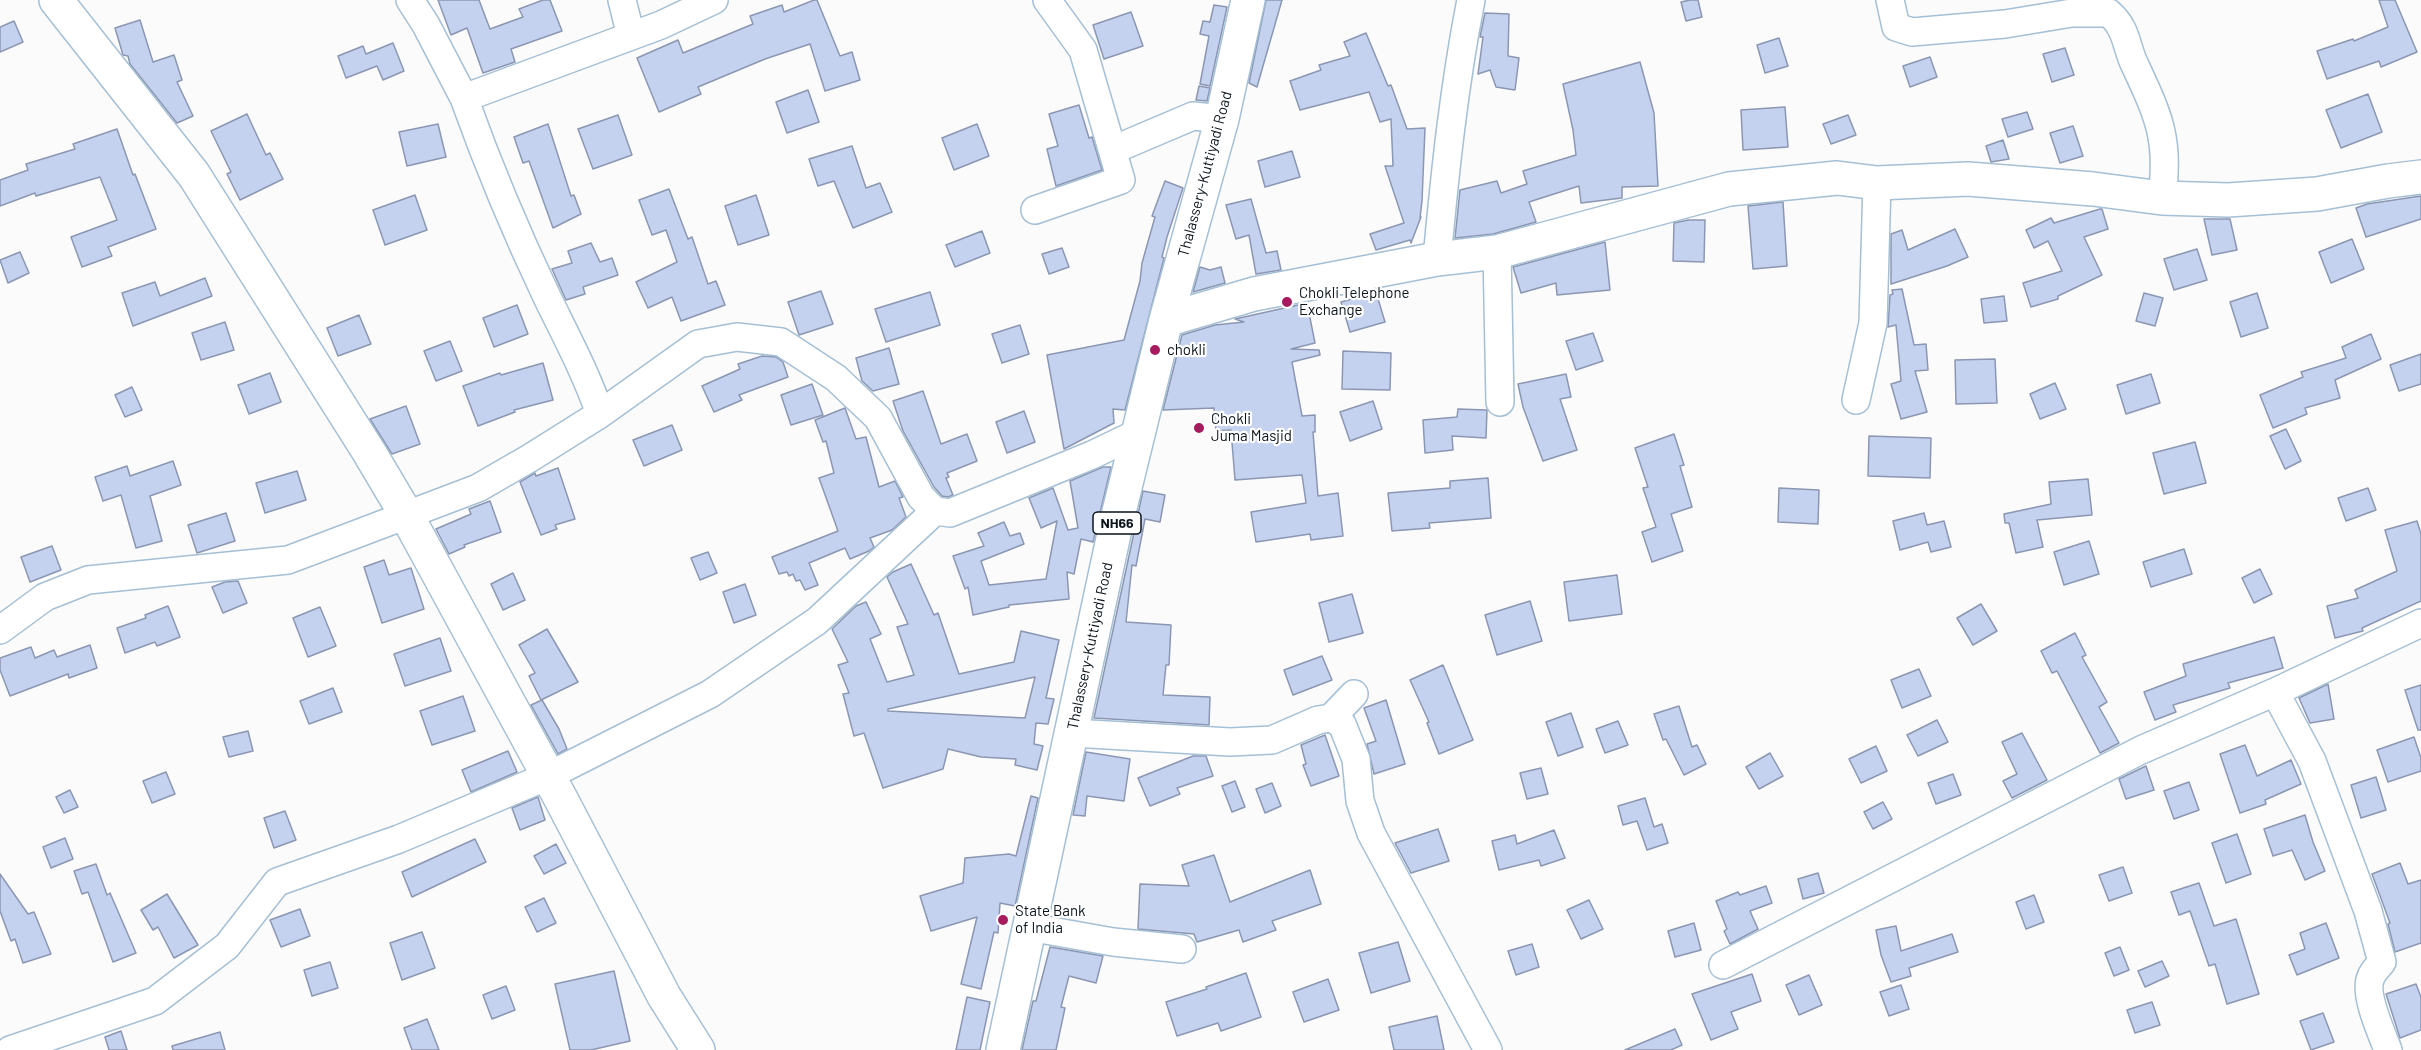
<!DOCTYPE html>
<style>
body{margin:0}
canvas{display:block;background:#fbfbfb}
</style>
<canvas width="2421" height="1050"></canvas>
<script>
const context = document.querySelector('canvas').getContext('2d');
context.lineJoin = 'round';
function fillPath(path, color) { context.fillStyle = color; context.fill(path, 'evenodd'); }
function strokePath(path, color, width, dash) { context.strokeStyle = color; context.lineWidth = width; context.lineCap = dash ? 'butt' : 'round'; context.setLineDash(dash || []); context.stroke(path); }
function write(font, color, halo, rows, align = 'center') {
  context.font = font + ' Barlow,sans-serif'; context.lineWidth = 4.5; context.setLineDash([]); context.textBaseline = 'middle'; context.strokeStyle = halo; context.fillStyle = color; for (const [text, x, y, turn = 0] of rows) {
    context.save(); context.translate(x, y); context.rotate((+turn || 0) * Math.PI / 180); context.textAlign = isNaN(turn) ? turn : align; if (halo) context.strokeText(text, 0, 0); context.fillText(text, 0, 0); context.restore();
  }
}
const building = new Path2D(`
 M438 0H479L490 29 523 17 519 9 543 0H550L562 31 511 49 515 62 483 73 467 28 451 35Z
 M814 0H817L840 56 852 52 860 80 825 91 810 44 765 59 698 87 701 94 659 112 637 58 678 40 683 53 753 24 750 16 782 5 784 12Z
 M1266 0H1282L1257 87 1249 83Z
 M1690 0H1698L1702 17 1686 21 1681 2Z
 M2379 0H2395L2417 52 2381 67 2379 61 2327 79 2317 51 2353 39 2354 41 2388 27Z
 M1214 5 1227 7 1210 86 1200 84 1209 36 1200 34 1203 21 1210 22Z
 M1131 12 1143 46 1104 59 1093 25Z
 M1485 13 1509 14 1508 56 1519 58 1515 90 1496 87 1490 70 1478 74 1483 37H1480Z
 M140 20 153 62 174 55 182 80 177 82 193 116 177 123 130 64 128 56 123 55 115 28Z
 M14 21 23 42 0 52V27Z
 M1366 33 1388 86 1391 85 1407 129 1425 128 1422 201 1420 218 1421 217 1411 243 1410 240 1376 250 1370 234 1404 223 1385 166H1393L1391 119 1380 122 1369 92 1300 110 1290 81 1321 70 1319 65 1350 56 1344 42Z
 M1779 38 1788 66 1765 73 1757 45Z
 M393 43 404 71 383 80 377 66 346 78 338 56 363 46 366 54Z
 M2065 48 2074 75 2052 82 2043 54Z
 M1930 57 1937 77 1910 87 1903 66Z
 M1640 62 1654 113 1658 186 1622 187V198L1581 203 1579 186 1529 202 1536 222 1493 234 1455 238 1460 190 1497 181 1501 193 1527 184 1523 171 1576 155 1573 130 1563 84Z
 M1199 86 1210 88 1207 101 1196 100Z
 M808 90 819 122 787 133 776 102Z
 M2368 94 2382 132 2341 148 2326 110Z
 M1079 105 1089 138 1092 137 1102 170 1056 186 1047 149 1058 146 1049 114Z
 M1785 107 1788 147 1743 150 1741 110Z
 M2027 112 2033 129 2008 137 2002 119Z
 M247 114 266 155 270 153 283 179 240 200 227 174 231 172 211 131Z
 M618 115 632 155 593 169 578 129Z
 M1848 115 1856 135 1831 144 1823 124Z
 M438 124 446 157 407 166 399 132Z
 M548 124 571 196 574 195 581 214 553 228 529 161 523 163 514 137Z
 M977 124 989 156 954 170 942 138Z
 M2073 126 2083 156 2060 163 2050 133Z
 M117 129 133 175 135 174 156 229 108 247 112 256 82 267 71 237 117 220 100 177 36 196 35 193 0 206V180L28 170 26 164 75 149 73 144Z
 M2003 140 2009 159 1991 162 1986 146Z
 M852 146 866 188 880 183 892 212 853 228 834 181 818 186 809 159Z
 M1292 151 1300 177 1265 187 1258 161Z
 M1165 181 1183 188 1167 237 1162 257 1164 258 1125 410 1113 409 1114 423 1064 449 1047 355 1124 340 1140 281 1142 263 1155 217 1152 216Z
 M669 189 688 239 692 237 708 284 716 281 725 305 681 321 672 297 648 308 636 282 677 262 666 230 652 235 639 200Z
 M415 195 427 230 385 245 373 210Z
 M756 195 769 235 738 245 725 206Z
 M2421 196V219L2366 237 2356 208 2367 204Z
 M1251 199 1266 253 1277 251 1281 270 1256 274 1249 235 1236 239 1226 205Z
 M1783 202 1787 266 1753 269 1748 206Z
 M2100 209H2102L2108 229 2084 237 2102 275 2058 296V299L2031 307 2023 283 2062 271 2048 241 2034 248 2026 230 2051 218 2054 223Z
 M2204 219H2230L2237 250 2212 255Z
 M1688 220H1705L1704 262 1673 261 1674 223Z
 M1955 229 1968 257 1947 266 1891 284V234L1902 230 1908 250Z
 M982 231 990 253 955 267 946 245Z
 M2352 239 2364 269 2331 283 2319 252Z
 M1605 242 1610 290 1557 295 1556 283 1521 293 1513 267Z
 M591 243 600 262 612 258 618 275 583 287 585 294 566 300 552 269 572 263 568 251Z
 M1062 248 1069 267 1049 274 1042 254Z
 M2197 249 2207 280 2174 290 2164 259Z
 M20 252 29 273 8 283 0 260Z
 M1200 267 1210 270 1221 267 1225 283 1193 292Z
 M205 278 212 296 133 326 122 293 155 282 160 296Z
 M1902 289 1914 345 1926 344 1928 370 1915 371 1927 412 1901 419 1891 384 1901 381 1896 325 1888 327 1890 295 1893 294 1892 290Z
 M821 291 833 324 799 335 788 302Z
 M930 292 940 325 886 342 875 309Z
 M1376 292 1385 322 1350 332 1341 302Z
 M2144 293 2163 298 2155 326 2136 321Z
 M2257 293 2268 328 2241 337 2230 302Z
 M2004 296 2007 321 1984 323 1981 299Z
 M1307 303 1315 343 1291 349 1319 350 1320 355 1292 362 1302 416 1315 415V432H1313L1318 496 1338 493 1343 536 1311 540 1310 534 1256 542 1251 512 1306 503 1302 475 1235 480 1231 430 1216 431 1214 408 1163 410 1182 335 1215 325 1244 322 1235 319Z
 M517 305 528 334 494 347 483 318Z
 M359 315 371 344 338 356 327 328Z
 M225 322 234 350 201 360 192 333Z
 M1020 325 1029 354 1002 363 992 334Z
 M1593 333 1603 361 1576 370 1566 341Z
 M2371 334 2381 359 2335 380 2340 398 2305 408 2307 414 2273 428 2260 395 2303 377 2301 372 2346 358 2342 347Z
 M450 341 462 371 436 381 424 351Z
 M889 348 899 384 873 391 862 381 856 358Z
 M1343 351 1391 353 1390 390 1342 389Z
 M2421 354V384L2399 391 2390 365Z
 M762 356 776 357 783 362 788 377 739 395 742 400 714 412 702 386 740 369 738 364Z
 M1995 359 1997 403 1956 404 1955 360Z
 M543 363 553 400 514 410 515 412 478 426 463 386 500 373 501 375Z
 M270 373 281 402 249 414 238 385Z
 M1566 374 1571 397 1560 399 1577 450 1543 461 1523 407 1518 384Z
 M2151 374 2160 403 2126 414 2117 385Z
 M2055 383 2066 409 2040 419 2030 394Z
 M812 384 823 415 791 425 781 395Z
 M132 387 142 410 125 417 115 395Z
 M923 391 941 444 967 434 977 461 947 473 949 477 946 478 953 495 948 497 942 496 934 487 903 431 893 401Z
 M1373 401 1382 429 1350 441 1340 412Z
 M406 406 420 444 392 454 370 419Z
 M845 408 856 439 866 437 879 487 895 481 903 497 899 498 906 517 892 530 870 538 874 547 869 551 850 559 845 548 809 563 818 585 805 590 800 580 796 581 793 574 789 576 787 572 779 574 772 557 838 531 819 478 834 473 826 441 823 442 815 420Z
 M1458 409 1487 410 1486 438 1452 436 1453 450 1425 453 1423 420 1457 417Z
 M1024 411 1035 442 1007 453 996 422Z
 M672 425 682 450 644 466 633 440Z
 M2286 429 2301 461 2285 469 2270 436Z
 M1674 434 1684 465 1680 466 1692 507 1671 514 1683 551 1652 562 1642 532 1656 527 1643 488 1648 487 1635 448Z
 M1869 436 1931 438 1930 478 1868 476Z
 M2195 442 2206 483 2164 494 2153 453Z
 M173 461 181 485 150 496 162 541 136 548 121 495 103 501 95 477 127 466 130 476Z
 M1103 467H1111L1093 542 1081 539 1074 574 1067 572 1069 599 1009 605V607L973 615 968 587 965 589 953 556 984 546 978 533 1004 522 1010 536 1020 533 1024 544 981 561 989 585 1046 579 1057 521 1041 528 1029 498 1053 488 1068 530 1078 528 1070 481Z
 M558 468 575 519 555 525 557 529 541 535 520 482 535 473 536 476Z
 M297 471 306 500 265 513 256 483Z
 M1488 478 1491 518 1429 523 1430 528 1392 531 1388 493 1450 488V481Z
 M2088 479 2092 515 2037 520 2043 547 2016 553 2009 523H2005L2004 514 2051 504 2049 482Z
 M1779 488 1819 490 1818 524 1778 522Z
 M2368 488 2376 510 2346 521 2338 498Z
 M1143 491 1165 495 1160 522 1145 519 1136 566 1132 565 1126 622 1171 625 1169 665H1166L1163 695 1210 697 1209 725 1094 718Z
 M490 501 501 532 464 545 465 547 449 554 436 529 471 514 469 509Z
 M226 513 235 541 197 553 188 525Z
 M1924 513 1927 525 1944 521 1951 547 1931 552 1928 542 1900 550 1893 521Z
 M2417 521 2421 534V601L2362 628 2363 631 2335 638 2327 606 2358 598 2355 590 2397 571 2385 530Z
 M2089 541 2099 574 2064 585 2054 552Z
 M52 546 61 570 30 582 21 557Z
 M2184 549 2192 574 2151 587 2143 562Z
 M708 552 717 573 700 580 691 558Z
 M384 560 389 575 411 568 424 609 382 623 364 567Z
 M911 564 934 615 938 613 959 674 1014 662 1021 631 1059 640 1046 698 1054 699 1048 724 1036 723 1034 744 1043 746 1037 770 1015 765 1016 759 981 757 948 749 943 769 883 788 864 733 854 736 843 694 849 693 838 665 848 662 832 629 856 606 866 602 881 634 870 639 887 682 914 675 897 627 908 624 887 577 893 572ZM1035 677 1025 718 888 711V709Z
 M2260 569 2272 594 2254 603 2242 578Z
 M513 573 525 600 503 610 491 584Z
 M1617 575 1622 614 1569 621 1564 582Z
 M238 581 247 603 223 613 212 587 225 582Z
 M745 584 756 615 734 623 723 592Z
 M1352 594 1363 633 1329 642 1319 603Z
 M1530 601 1542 641 1497 655 1485 615Z
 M1981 604 1997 631 1973 645 1957 618Z
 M168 606 180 637 157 646 155 642 125 653 117 628 146 618 145 615Z
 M320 607 336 646 308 657 293 618Z
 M547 629 578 682 541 700 529 676 535 673 519 645Z
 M2075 633 2086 655 2082 657 2107 702 2099 707 2119 743 2100 753 2057 671 2052 673 2041 651Z
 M2274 637 2283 668 2228 683 2230 688 2173 705 2176 712 2155 720 2144 692 2186 676 2183 664Z
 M440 638 451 671 405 686 394 654Z
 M90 645 97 668 69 678 68 674 10 696 0 670V658L31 647 35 658 54 650 57 657Z
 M1322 656 1332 680 1293 695 1284 670Z
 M1443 665 1473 740 1439 754 1427 723 1429 722 1410 680Z
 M1919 669 1931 696 1902 708 1891 680Z
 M2328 684 2334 719 2310 723 2299 698Z
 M2421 685V730H2418L2405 690Z
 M333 688 342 712 309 724 300 701Z
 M463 696 475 731 432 745 420 711Z
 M542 700 559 729 567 749 558 754 531 705Z
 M1386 700 1405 764 1374 774 1367 744 1376 741 1364 708Z
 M1679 706 1692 747 1697 745 1706 764 1684 775 1666 739 1663 740 1654 714Z
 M1571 713 1583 747 1558 756 1546 722Z
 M1937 720 1948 742 1918 756 1907 735Z
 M1618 721 1628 745 1605 753 1596 729Z
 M248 731 253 751 229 757 223 737Z
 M2022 733 2047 780 2012 798 2003 781 2017 774 2002 742Z
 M1325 735 1339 776 1311 786 1303 765 1306 764 1301 745Z
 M2414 737 2421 758V771L2388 782 2377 750Z
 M2245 745 2257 776 2291 760 2301 784 2265 800 2266 804 2240 813 2220 754Z
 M1876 746 1887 771 1861 783 1849 759Z
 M508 751 517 772 471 792 462 770Z
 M1086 752 1130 759 1124 801 1087 796 1085 816 1073 815Z
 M1770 753 1783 776 1759 789 1746 767Z
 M1193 756H1206L1213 776 1177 788 1180 794 1150 806 1138 778Z
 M2146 766 2154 790 2126 799 2119 779Z
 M1541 768 1548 794 1527 799 1520 773Z
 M166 772 175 794 152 803 143 781Z
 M1953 774 1961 795 1936 804 1928 783Z
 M2376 777 2386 810 2361 818 2351 785Z
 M1235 781 1245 807 1232 812 1222 786Z
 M2189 782 2199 810 2174 819 2164 791Z
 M1272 783 1281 806 1265 813 1256 789Z
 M70 790 78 807 64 813 56 797Z
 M1031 796 1038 798 1015 906 1000 903 998 933 994 932 981 989 961 984 977 917 931 931 920 896 963 883 965 858 1009 854 1016 856Z
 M538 797 545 820 520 830 512 808Z
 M1645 798 1654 827 1662 824 1668 843 1647 850 1637 821 1623 825 1618 806Z
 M1883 802 1892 819 1873 829 1864 812Z
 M285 811 296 840 274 848 264 818Z
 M2305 815 2313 842 2325 871 2305 880 2292 850 2273 856 2264 829Z
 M1438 829 1449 861 1411 873 1395 843Z
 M1554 830 1565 858 1541 866 1539 860 1499 870 1492 841 1515 835 1517 844Z
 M2237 834 2251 874 2226 883 2212 843Z
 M65 838 73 859 51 868 43 847Z
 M475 839 486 862 412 897 402 872Z
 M556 844 566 863 544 874 534 856Z
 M1214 855 1230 902 1310 870 1321 904 1272 921 1276 930 1243 942 1239 930 1197 942 1194 934 1138 929 1140 884 1189 886 1182 865Z
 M2400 863 2408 884 2421 880V943L2395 952 2388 924 2390 923 2372 874Z
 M96 864 107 895 110 893 136 953 113 962 88 892 82 894 74 871Z
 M2123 867 2132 893 2109 901 2099 875Z
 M1818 873 1824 893 1803 899 1798 879Z
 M0 874 28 914 34 912 51 954 23 963 15 939 11 941 0 911Z
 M2199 883 2214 926 2236 919 2259 994 2227 1004 2215 964 2209 966 2190 911 2179 915 2171 892Z
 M1766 886 1772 903 1750 911 1758 929 1730 944 1724 931 1727 929 1716 901 1738 892 1740 895Z
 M167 894 198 945 174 958 158 927 153 930 141 910Z
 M2034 895 2044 922 2026 929 2016 902Z
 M544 898 556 923 537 932 525 907Z
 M1589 900 1603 929 1581 939 1567 910Z
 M300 909 310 936 281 947 270 920Z
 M1694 923 1701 950 1675 957 1668 931Z
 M2326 923 2339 958 2297 975 2289 955 2305 949 2300 933Z
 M1896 926 1901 951 1952 934 1958 952 1909 968 1911 976 1891 982 1881 955 1876 930Z
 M422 932 435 968 402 980 390 943Z
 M1398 942 1410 981 1371 993 1359 953Z
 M1532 944 1539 967 1516 975 1508 951Z
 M1050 947 1103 956 1096 983 1069 976 1061 1007 1065 1008 1056 1050H1022L1033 1001H1036Z
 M2120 947 2129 970 2114 976 2105 953Z
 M2162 961 2169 976 2145 987 2138 971Z
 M330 962 338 988 312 996 304 970Z
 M614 971 630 1041 591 1050H570L555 984Z
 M1246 973 1261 1017 1221 1031 1218 1023 1177 1036 1166 1002 1207 989 1206 987Z
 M1752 974 1761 1001 1731 1012 1738 1029 1711 1040 1692 994Z
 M1809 975 1822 1005 1799 1015 1786 985Z
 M1328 979 1339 1010 1304 1022 1293 992Z
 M2416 984 2421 997V1030L2400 1038 2386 994Z
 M1901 985 1909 1009 1889 1016 1880 992Z
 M506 986 515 1010 492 1019 483 995Z
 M967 997 990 1002 980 1050H956Z
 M2152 1002 2160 1025 2135 1033 2127 1010Z
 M2323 1013 2334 1042 2311 1050 2300 1021Z
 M1437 1016 1444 1050H1394L1389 1027Z
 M427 1019 439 1050H412L404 1028Z
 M1675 1029 1682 1045 1671 1050H1625Z
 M121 1031 127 1050H109L105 1037Z
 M220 1032 225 1050H173L172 1046Z`);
const minor = new Path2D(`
 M410 0 426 25 464 98
 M622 0 631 36
 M1890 0 1896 27 1912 32 2005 24 2072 13H2109C2126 28 2125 41 2133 61 2158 115 2170 137 2162 198
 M1113 150 1193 116 1222 119
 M1035 210 1121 180 1083 50 1047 0
 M1497 252 1500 402
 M1437 259C1445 172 1454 86 1471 0
 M1856 400 1873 323 1877 183
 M600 414 698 344 737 337 781 342 836 378 878 418 921 497 935 511 950 513 1092 455 1140 432
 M0 630 45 597 88 580 288 560 478 488 530 458 600 414C586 373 566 336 547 297 516 232 488 165 464 98L661 25 714 0
 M1331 718 1354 694
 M1072 733 1230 742 1272 740 1318 720 1331 718 1342 724 1356 759 1360 801 1371 833 1488 1050
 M1029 927 1113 942 1182 949
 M1723 965 2141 750 2275 692
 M10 1050 155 1001 227 946 277 882 399 839 548 776 710 694 817 621 935 511
 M2388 1050C2382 1034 2363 993 2371 977 2373 971 2379 966 2382 962L2368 911 2312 761 2275 692 2421 623`);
const major = new Path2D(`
 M56 0 194 175 369 452 407 516 562 801 664 996 698 1050
 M1166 320 1254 294 1437 259 1497 252 1729 189 1837 178 1877 183 1968 179 2093 189 2162 198 2228 200 2317 194 2388 181 2421 177
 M1003 1050 1117 520 1166 320 1222 119 1248 0`);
const markers = [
 [1287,302,6,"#a71a5d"],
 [1155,350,6,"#a71a5d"],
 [1199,428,6,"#a71a5d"],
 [1003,920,6,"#a71a5d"]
];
const shields = [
 [1117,523,48]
];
const shieldNames = [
 ["NH66",1117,523]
];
const streetNames = [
 ["Thalassery-Kuttiyadi Road",1205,174,-75],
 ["Thalassery-Kuttiyadi Road",1090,646,-78]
];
const poiNames = [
 ["Chokli Telephone",1299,293],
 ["Exchange",1299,310],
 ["chokli",1167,350],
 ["Chokli",1211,419],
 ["Juma Masjid",1211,436],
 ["State Bank",1015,911],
 ["of India",1015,928]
];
fillPath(building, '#c5d2ef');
strokePath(building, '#8b97b2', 1.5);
strokePath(minor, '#a5bfd5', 30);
strokePath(major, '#a5bfd5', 36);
strokePath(minor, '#fff', 27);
strokePath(major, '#fff', 33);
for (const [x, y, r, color] of markers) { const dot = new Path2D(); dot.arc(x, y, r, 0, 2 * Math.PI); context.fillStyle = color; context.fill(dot); strokePath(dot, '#fff', 2); }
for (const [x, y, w] of shields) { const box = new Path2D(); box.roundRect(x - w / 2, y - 11, w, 22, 4.5); context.fillStyle = '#fff'; context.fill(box); strokePath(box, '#0a141b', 1.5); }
write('bold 14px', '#0a141b', null, shieldNames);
write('15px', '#0a141b', '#fff', streetNames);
write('15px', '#0a141b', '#fff', poiNames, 'left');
</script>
